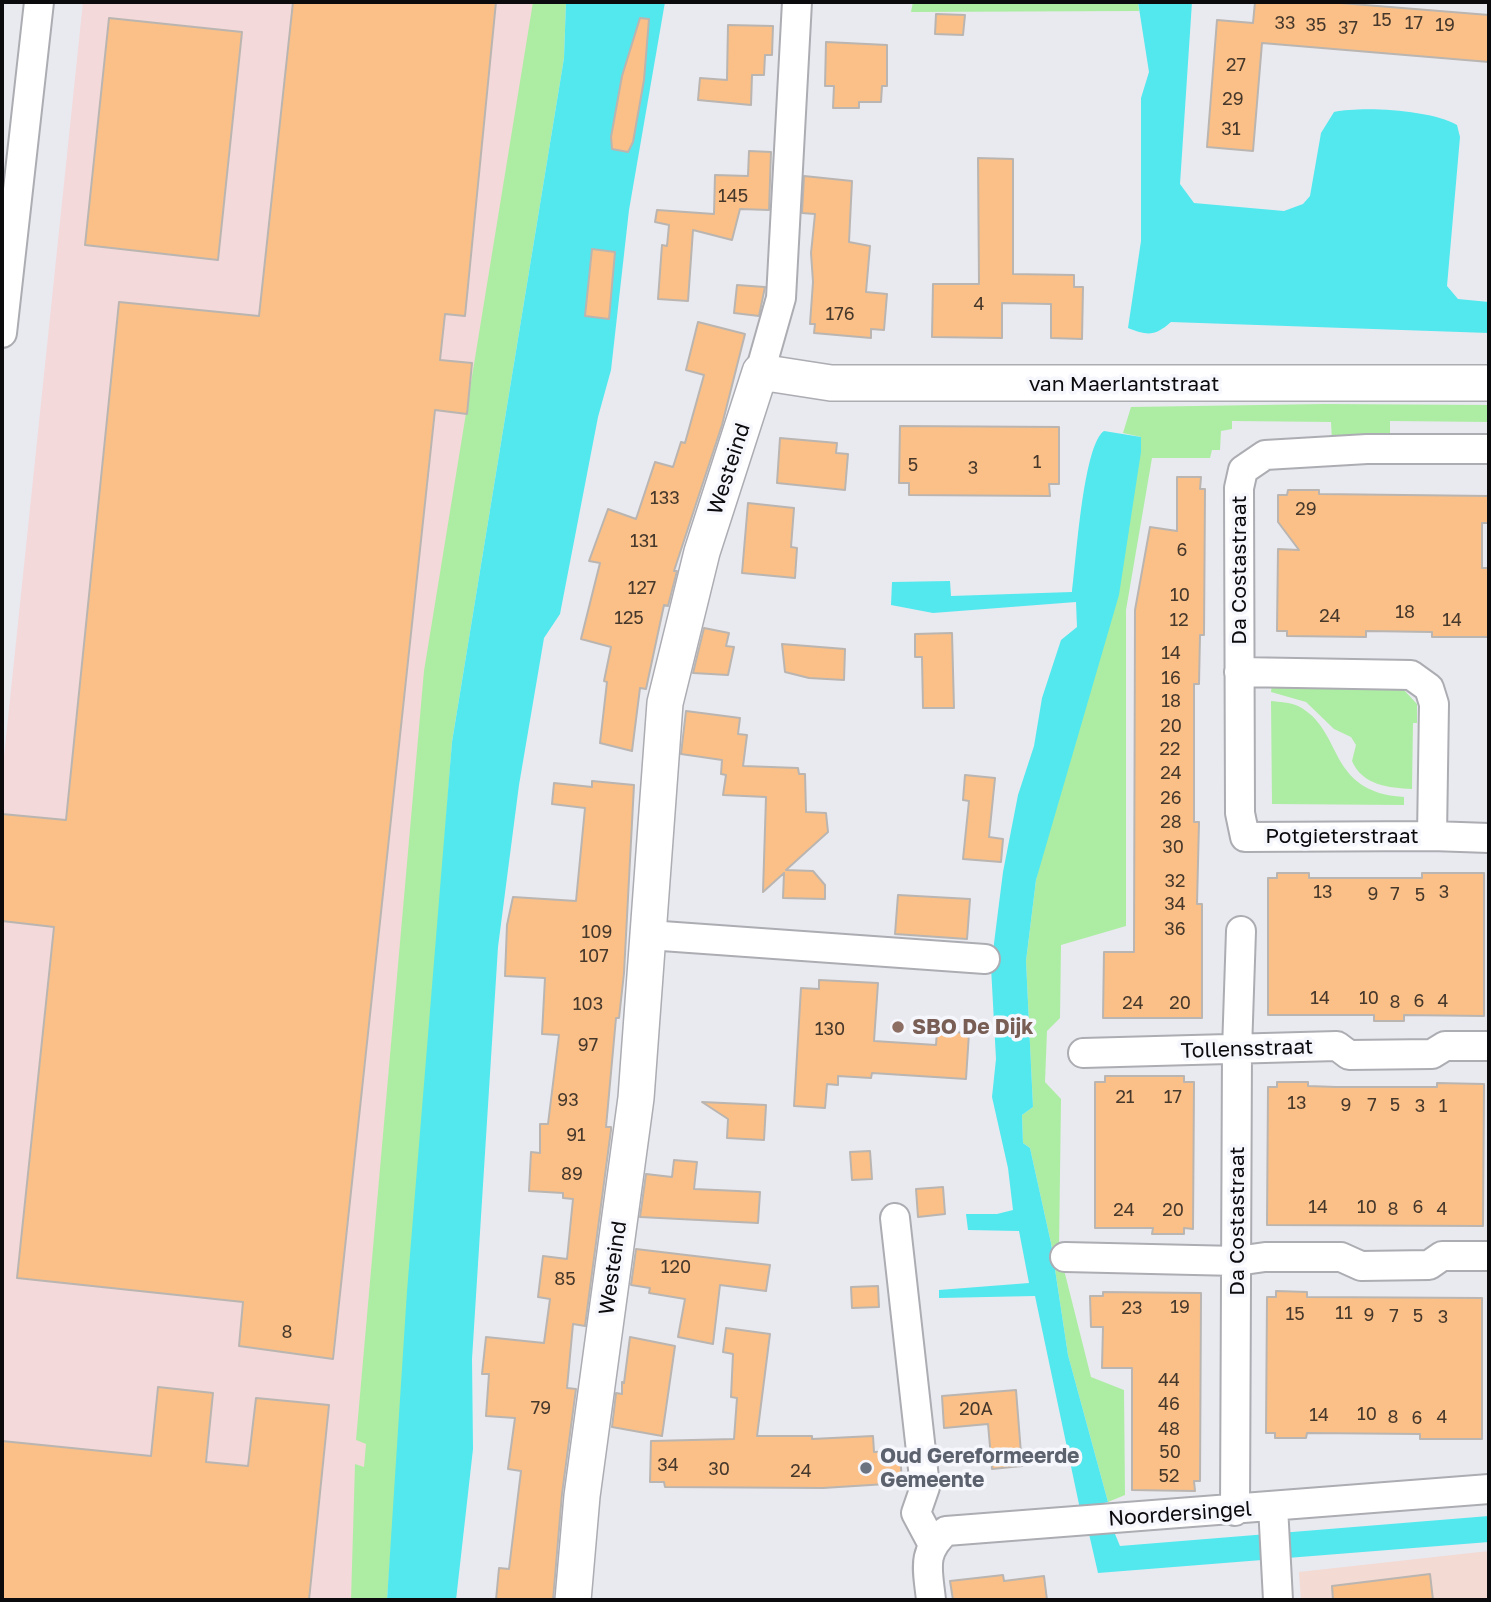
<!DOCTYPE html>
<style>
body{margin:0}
#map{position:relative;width:1491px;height:1602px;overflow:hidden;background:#e9e9f0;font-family:"Golos Text",sans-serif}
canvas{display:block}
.frame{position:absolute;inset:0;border:4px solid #0b0b0d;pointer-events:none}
</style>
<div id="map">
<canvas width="1491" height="1602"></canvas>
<div class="frame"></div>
</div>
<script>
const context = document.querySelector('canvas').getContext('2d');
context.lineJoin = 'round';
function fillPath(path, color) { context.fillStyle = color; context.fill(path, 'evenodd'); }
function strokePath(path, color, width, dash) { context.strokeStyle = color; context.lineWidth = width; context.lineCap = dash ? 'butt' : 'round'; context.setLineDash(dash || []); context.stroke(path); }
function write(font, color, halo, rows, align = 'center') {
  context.font = font + ' "Golos Text",sans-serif'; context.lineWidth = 7; context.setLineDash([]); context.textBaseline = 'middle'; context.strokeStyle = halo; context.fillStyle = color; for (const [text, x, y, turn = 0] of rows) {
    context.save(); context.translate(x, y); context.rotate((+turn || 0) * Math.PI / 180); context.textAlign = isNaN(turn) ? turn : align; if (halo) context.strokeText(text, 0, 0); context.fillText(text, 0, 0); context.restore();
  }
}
const industrial = new Path2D(`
 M83 2H534L480 335 367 1600H2V776Z`);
const education = new Path2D(`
 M1489 1551V1600H1301L1299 1572Z`);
const green = new Path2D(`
 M533 2H566L564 58 452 742 387 1600H351L355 1464 364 1467 366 1444 356 1440 424 671Z
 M913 2H1138L1139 11 911 12Z
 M1324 404 1489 405V422L1390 421V441H1332L1331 422 1232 421V429L1221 431 1220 450H1212L1210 458H1152L1126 610V926L1061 945 1060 1018 1047 1031 1045 1082 1061 1099 1059 1250 1091 1377 1124 1390 1125 1495 1108 1502 1068 1355 1051 1243 1030 1148 1023 1143 1022 1115 1033 1107 1026 961 1036 880 1141 437 1123 433 1131 407Z
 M1272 683 1385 684 1386 690H1404L1417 704V723H1413L1412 789C1389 788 1362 785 1352 761L1356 745 1351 737 1334 729 1306 702 1271 692Z
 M1271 701C1279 702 1290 702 1298 706 1345 730 1325 792 1404 797V805L1272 804Z`);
const water = new Path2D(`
 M566 2H665L629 210 611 370 598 417 560 614 544 638 519 785 498 947 472 1359 473 1449 456 1600H387L407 1291 452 742 564 58Z
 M1138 2H1192L1180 184 1194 203 1284 211 1303 204 1310 196 1321 133 1334 112C1363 106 1431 110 1457 125L1460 137 1447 286 1458 299 1489 302V333L1171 322C1155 336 1148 336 1128 328L1141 241V98L1149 72Z
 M1104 431 1141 437V452L1119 595 1036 880 1026 961 1033 1107 1022 1115 1023 1143 1030 1148 1051 1243 1068 1355 1108 1502 1080 1509 1035 1296 939 1298V1290L1029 1283 1019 1231 968 1230 966 1214H997L1013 1210 1008 1168 992 1097 996 1059 991 967 1003 872 1018 795 1034 746 1042 698 1061 640 1077 627 1076 602 933 613 891 605 892 582 950 581 951 596 1072 592C1076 563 1083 445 1104 431Z
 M1489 1516V1542L1098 1573 1089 1534H1115L1120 1546Z`);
const building = new Path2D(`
 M293 2H496L465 316 445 314 440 360 472 363 467 414 435 410 333 1359 239 1346 243 1302 17 1278 54 927 2 921V814L66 820 119 302 259 316Z
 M1255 2H1328L1489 15V62L1262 43 1253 151 1207 147 1217 20 1253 23Z
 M936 14 965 15 963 35 935 34Z
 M109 18 242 32 218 260 85 245Z
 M640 18 649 19 644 80 633 142 628 152 612 149 611 137 622 76Z
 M728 25 773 26 772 55H765L764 75H752L751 105 698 100 700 78 727 80Z
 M826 42 887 45V86H882L881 102H859V108H833L834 86H825Z
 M749 151 771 152 769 210 740 209 732 240 693 230 688 301 658 299 662 245 667 246 669 225 655 222 657 210 714 214 715 175 748 176Z
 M978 158 1013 159V274L1074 275V287H1083L1082 339 1051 338V304L1002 303V338L932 337 933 284H979Z
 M804 176 852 181 849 242 870 246 866 292 887 294 884 330 871 329V338L814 333 815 324H810L813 282 811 253 815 214 802 213Z
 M592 249 615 252 609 319 585 316Z
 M737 285 765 287 759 316 734 313Z
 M698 322 745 334 722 425 674 571H677L668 606 664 605 646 689 640 688 632 751 600 743 607 682 604 681 611 647 581 639 600 563 589 561 608 509 636 519 655 462 673 467 681 442 685 443 704 375 686 370Z
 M900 426 1059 427V484H1049L1050 496 909 495V483H899Z
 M780 438 837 443 836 453 848 454 845 490 777 483Z
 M1177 477H1201L1200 489H1205L1204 635H1200L1199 684H1194V822H1199L1197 904H1202V1018H1103L1104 952H1134L1135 610 1150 527 1177 531Z
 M1288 490H1319V494L1489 496V523H1482V568H1489V637H1432V632L1366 631V637L1287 636V631H1277L1278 549 1299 550 1278 522V495H1287Z
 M748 503 794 508 791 547 797 548 795 578 742 573Z
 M704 628 729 633 726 646 734 647 728 675 693 673Z
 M952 633 954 708H923L922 657H915V634Z
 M782 644 845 649 844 680 809 678 785 672Z
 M686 711 740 718 738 734 747 735 743 766 798 768 799 774H805L806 812 826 813 828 832 786 870 813 871 825 885V899L783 898 784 873 763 892 766 797 723 795 726 775 721 774 722 760 681 754Z
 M965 775 995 778 989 837 1003 839 1001 862 963 859 969 801 963 800Z
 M592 781 634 785 624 973 619 1018H616L606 1127H611V1130L585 1326 573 1324 567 1388 576 1389 562 1494 553 1600H496L499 1568 509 1569 521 1471 508 1469 515 1418 486 1416 489 1374H482L486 1337 544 1343 550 1299 538 1297 543 1256 567 1259 573 1199 563 1198V1193L529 1191 531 1152 540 1153V1124H548L559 1035 542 1034 545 978 505 976 507 925 513 897 576 901 585 808 552 804 554 783 592 787Z
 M1277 873H1309V878H1422V873H1484V1016L1404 1015V1021H1374V1015H1268V878H1277Z
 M898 895 970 899 967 939 895 934Z
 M819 980 878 983 874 1041 936 1045 937 1031 969 1033 966 1079 872 1073 871 1078 838 1076V1085L827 1084 825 1108 794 1106 801 988 819 989Z
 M1105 1076H1184V1082H1194L1193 1229 1184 1228V1234H1152L1153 1228H1095V1082H1105Z
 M1277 1082H1308V1086L1336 1087H1437V1083L1484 1084 1483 1226 1267 1225 1268 1087H1277Z
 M702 1102 766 1105 764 1140 727 1138 728 1119Z
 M870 1151 872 1179 852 1180 850 1152Z
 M674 1160 697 1162 694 1189 760 1192 758 1223 640 1217 646 1174 672 1177Z
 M943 1187 945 1214 918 1217 916 1189Z
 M636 1249 770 1265 766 1291 720 1285 713 1344 678 1337 685 1299 649 1293 650 1288 631 1285Z
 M878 1286 879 1307 852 1308 851 1287Z
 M1276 1291 1307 1292V1297L1482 1298V1439H1420V1434L1307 1433 1306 1438H1275V1433H1266L1267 1297H1276Z
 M1103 1292 1201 1293 1200 1481H1194L1195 1491 1132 1490V1368H1102L1103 1327H1091L1090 1296H1103Z
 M726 1328 770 1334 757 1436H812V1439L873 1436 874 1452 900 1451 902 1483 823 1488 665 1487 664 1482H650L651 1441 734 1439 737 1398 731 1397 733 1354 723 1352Z
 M630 1337 675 1346 662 1436 612 1427 616 1393 622 1394V1382L624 1383Z
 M158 1387 213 1393 206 1462 248 1466 256 1398 329 1405 309 1600H2V1441L151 1456Z
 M1016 1390 1022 1466 992 1469 988 1424 944 1428 942 1396Z
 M1430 1574 1433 1600H1333L1332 1586Z
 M1003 1575 1004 1581 1044 1576 1047 1600H953L950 1581Z`);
const minor = new Path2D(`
 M2 333 39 2
 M760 372 781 298 797 2
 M1239 672 1411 675 1429 688 1434 704 1432 836 1245 837 1240 813 1239 488 1243 470 1265 455 1367 449H1489
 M1432 836 1489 838
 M648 935 985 959
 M1083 1053 1337 1046 1349 1055 1432 1054 1445 1046H1489
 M895 1218 925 1487 916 1513 932 1543
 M1065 1257 1237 1261 1265 1257H1341L1361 1266 1429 1265 1442 1256H1489
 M1273 1506 1278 1600
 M1235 1511 1237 1050 1241 931
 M931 1600C928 1570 921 1553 946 1531L1489 1489`);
const tertiary = new Path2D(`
 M573 1600 582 1496 636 1098 665 703 702 552 760 372 831 383H1489`);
const markers = [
 [898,1027,7,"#8d6e63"],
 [866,1468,7,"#6b7280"]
];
const numberNames = [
 ["15",1382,20],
 ["33",1285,23],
 ["17",1414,23],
 ["35",1316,25],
 ["19",1445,25],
 ["37",1348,28],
 ["27",1236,65],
 ["29",1233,99],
 ["31",1231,129],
 ["145",733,196],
 ["4",979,304],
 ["176",840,314],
 ["1",1037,462],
 ["5",913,465],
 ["3",973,468],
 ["133",665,498],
 ["29",1306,509],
 ["131",644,541],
 ["6",1182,550],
 ["127",642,588],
 ["10",1180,595],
 ["18",1405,612],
 ["24",1330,616],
 ["125",629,618],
 ["12",1179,620],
 ["14",1452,620],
 ["14",1171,653],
 ["16",1171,678],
 ["18",1171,701],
 ["20",1171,726],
 ["22",1170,749],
 ["24",1171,773],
 ["26",1171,798],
 ["28",1171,822],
 ["30",1173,847],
 ["32",1175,881],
 ["13",1323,892],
 ["3",1444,892],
 ["9",1373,894],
 ["7",1395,894],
 ["5",1420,895],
 ["34",1175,904],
 ["36",1175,929],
 ["109",597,932],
 ["107",594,956],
 ["14",1320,998],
 ["10",1369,998],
 ["6",1419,1001],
 ["4",1443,1001],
 ["8",1395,1002],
 ["24",1133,1003],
 ["20",1180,1003],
 ["103",588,1004],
 ["130",830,1029],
 ["97",588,1045],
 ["21",1125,1097],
 ["17",1173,1097],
 ["93",568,1100],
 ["13",1297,1103],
 ["9",1346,1105],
 ["7",1372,1105],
 ["5",1395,1105],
 ["3",1420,1106],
 ["1",1443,1106],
 ["91",576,1135],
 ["89",572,1174],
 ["14",1318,1207],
 ["10",1367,1207],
 ["6",1418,1207],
 ["8",1393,1209],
 ["4",1442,1209],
 ["24",1124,1210],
 ["20",1173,1210],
 ["120",676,1267],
 ["85",565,1279],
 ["19",1180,1307],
 ["23",1132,1308],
 ["11",1344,1313],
 ["15",1295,1314],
 ["9",1369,1315],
 ["7",1394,1316],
 ["5",1418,1316],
 ["3",1443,1317],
 ["8",287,1332],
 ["44",1169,1380],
 ["46",1169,1404],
 ["79",541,1408],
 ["20A",976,1409],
 ["10",1367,1414],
 ["14",1319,1415],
 ["8",1393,1417],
 ["4",1442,1417],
 ["6",1417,1418],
 ["48",1169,1429],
 ["50",1170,1452],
 ["34",668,1465],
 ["30",719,1469],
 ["24",801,1471],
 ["52",1169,1476]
];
const streetNames = [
 ["van Maerlantstraat",1124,384],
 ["Westeind",729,469,-72],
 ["Da Costastraat",1239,570,-90],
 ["Potgieterstraat",1342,836],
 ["Tollensstraat",1247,1049,-2],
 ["Da Costastraat",1237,1221,-90],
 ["Westeind",613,1268,-82],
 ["Noordersingel",1180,1514,-4]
];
const educationNames = [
 ["SBO De Dijk",912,1027]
];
const worshipNames = [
 ["Oud Gereformeerde",880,1456],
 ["Gemeente",880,1480]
];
fillPath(industrial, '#f3d9d9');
fillPath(education, '#f3dad3');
fillPath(green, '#adeda3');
fillPath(water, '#52e8ee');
fillPath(building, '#fbc087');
strokePath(building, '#bab5b0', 2);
strokePath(minor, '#acacb3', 32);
strokePath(tertiary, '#acacb3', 38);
strokePath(minor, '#fff', 28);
strokePath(tertiary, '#fff', 35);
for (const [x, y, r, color] of markers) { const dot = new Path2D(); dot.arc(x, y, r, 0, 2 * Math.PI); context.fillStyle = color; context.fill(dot); strokePath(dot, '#f6f6fd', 2.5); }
write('18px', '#47382c', null, numberNames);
write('21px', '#0b0b0d', '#f6f6fd', streetNames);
write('bold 21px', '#785e54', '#f6f6fd', educationNames, 'left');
write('bold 21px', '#5b616d', '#f6f6fd', worshipNames, 'left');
</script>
